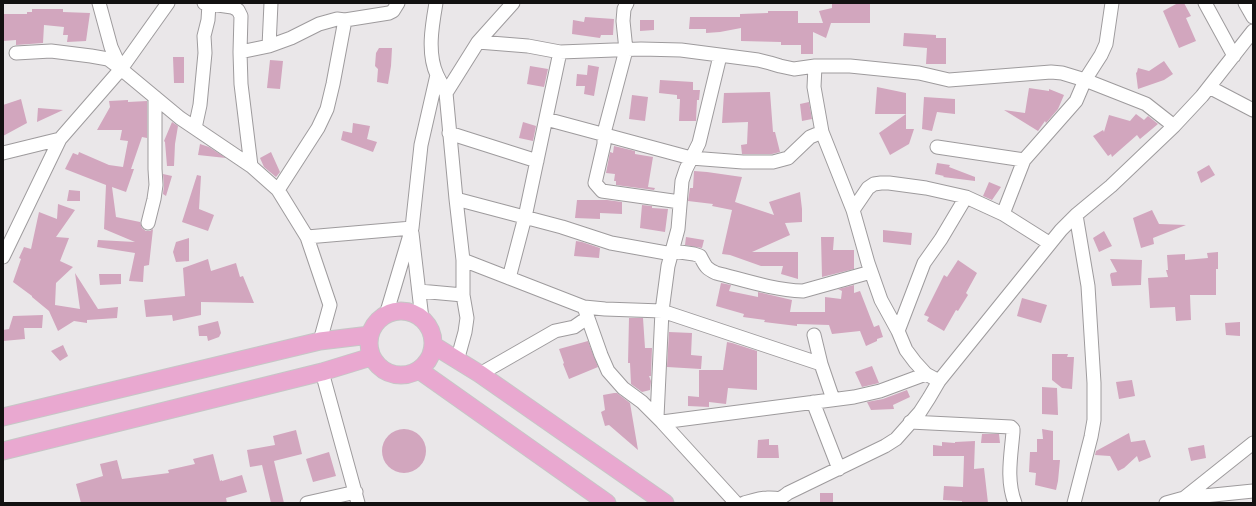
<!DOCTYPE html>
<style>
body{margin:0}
#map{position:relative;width:1256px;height:506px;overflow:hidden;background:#eae7e9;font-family:Rubik,sans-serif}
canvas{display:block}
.frame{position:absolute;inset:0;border:4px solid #121111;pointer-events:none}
</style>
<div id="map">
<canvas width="1256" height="506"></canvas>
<div class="frame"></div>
</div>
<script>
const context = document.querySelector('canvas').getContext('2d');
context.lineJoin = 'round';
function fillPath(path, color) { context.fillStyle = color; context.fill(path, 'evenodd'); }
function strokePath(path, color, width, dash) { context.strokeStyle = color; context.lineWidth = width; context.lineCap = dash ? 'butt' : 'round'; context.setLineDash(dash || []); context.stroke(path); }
const building = new Path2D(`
 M832 3H870V23H831L826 38 813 32V54H801V45H781V42L741 41V28L720 32 706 33V29H689L690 17H740V14L768 13V11H798V23H823L819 11 832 8Z
 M1178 3H1184L1191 16 1186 18 1196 41 1179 48 1163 11Z
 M32 9H63V12L90 13 86 41 67 42 68 35H63L64 27 44 25 43 43 16 45V40L3 41V14H27V12H32Z
 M585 17 614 19 613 35H601L600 38 572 34 573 20 584 22Z
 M640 20H654V30L640 31Z
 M904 33 936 35V38H946V64H926L927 48 903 46Z
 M379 48H392L391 66 388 84 377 82 378 69 375 66 376 53Z
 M173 57H184V83H174Z
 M270 60 283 61 280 89 267 88Z
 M1164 61 1173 74 1164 80 1138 89 1136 73 1137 72 1138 68 1149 71Z
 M588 65 599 67 594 96 584 94 585 86H576L577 74 587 75Z
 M530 66 548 69 544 87 527 84Z
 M660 80 693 82V90H700L699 100H697L696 121H679L680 99H677V95L659 93Z
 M877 87 906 93V114H875Z
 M1029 88 1049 91V89L1064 95 1058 109 1046 123 1045 121 1038 131 1004 110 1025 113Z
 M770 92 773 132H775L780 152 772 154H742L741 145 747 144 748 122 722 123 724 93Z
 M632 95 648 97 645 121 629 119Z
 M924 97 955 99V114L937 112 932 131 922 129Z
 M21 99 27 123 3 136V105Z
 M128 100V102L147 101V138L142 137 131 169H134L126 192 112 187 116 217 140 222 142 228 146 231H150L153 229 149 265 144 266 143 282 129 281 135 253 97 247 98 240 135 242 104 229 106 185 65 169 73 153 78 155 79 152 109 165 123 167 128 141 120 140 122 130H97L110 107 109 101Z
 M809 102 812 119 802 121 800 104Z
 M38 108 63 110 37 122Z
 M906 114V129H914L909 144 890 155 879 133Z
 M1136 114 1144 120 1148 116 1158 124 1140 139 1137 135 1112 157 1111 154 1108 156 1093 136 1103 130 1104 132 1109 115 1130 121Z
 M172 122 178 126 175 144 174 166H167L165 142 164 141Z
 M523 122 536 126 533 141 519 138Z
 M353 123 370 126 367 139 377 142 373 152 341 140 343 131 352 133Z
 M200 144 209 147 226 158 198 155Z
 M614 146 635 151V154L653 157 648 187 655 188 654 190 616 185V181H614L615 174 606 173 610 152 613 153Z
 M271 152 280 172 276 177 264 167 260 158Z
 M937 163 950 165 949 167 975 177V181L943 177 944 176 935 174Z
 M1209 165 1215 175 1201 183 1197 172Z
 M694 171 707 172 742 177 735 202 774 215 769 202 800 192 802 209V222L785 223 790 235 752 252H798V279L781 274 783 266H761L730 255 722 254 732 210 712 206 713 204 688 201 690 188H693Z
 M163 174 172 176 166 196 163 194 164 185Z
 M197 175 201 176 199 209 214 215 208 231 182 222Z
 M989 182 1001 187 992 200 983 196Z
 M69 190 80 191V201H67Z
 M577 200H607L622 202V214L600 213V219L575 218Z
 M58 204 75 210 56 237 69 238 60 261 73 267 56 283 55 305 80 309 75 273 98 309 118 307 117 318 87 320V323L74 321 58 331 49 311 32 297V296L13 282 21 259 19 258 24 247 31 249 39 212 57 219Z
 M642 205 652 206V208L668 209 665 232 640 228Z
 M1152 210 1159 224 1186 225 1153 238 1154 244 1141 248 1133 218Z
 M883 230 912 233 911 245 883 242Z
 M1104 231 1112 246 1099 252 1093 238Z
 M686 237 704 240 702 248 685 245Z
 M821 237H834L833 250H854V269L822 277Z
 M189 238V261L176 262 173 252 176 242Z
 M576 241 582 242 600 248 599 258 574 256Z
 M1218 252V269H1216V295H1190L1191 320 1176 321 1175 307 1150 308 1148 278 1168 277 1166 270H1168L1167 255 1185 254V260L1208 258 1207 253Z
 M208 259 211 271 236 263 240 277 243 276 254 303 201 302V315L173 321 172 315 146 317 144 300 185 296 183 268Z
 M1110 259 1142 260 1141 285 1112 286 1110 275 1111 273 1117 272Z
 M958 260 977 273 966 293 968 295 958 311 956 310 944 331 927 321 929 317 924 315 944 275 947 277Z
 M99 274H121V284L100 285Z
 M721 283 731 285 729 291 758 297V292L792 300 790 312H825V297L841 299 842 291 838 289 854 285V293L860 291 874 327 879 325 883 337 877 339V341L866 346 860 331 832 334 829 325 797 324V326L764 322 765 320 743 317 744 314 716 306Z
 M1022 298 1047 305 1041 323 1017 316Z
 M43 315 42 328H24L25 339 3 341V330L9 329 13 316Z
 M629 318H643L645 348H652L651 376H649L651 381 650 390 642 392 631 384 630 363H628Z
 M218 321 221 333 219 337 208 341 207 336H199L198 326Z
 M1240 322V336L1226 335 1225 323Z
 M669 332 692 333 691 355 702 356 701 369 667 367Z
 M588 341 598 367 569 379 563 364 564 363 559 349Z
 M727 342 732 343 757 351V390L728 388 726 404 709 402V407L688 406V396L699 397V370H723Z
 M63 345 68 356 60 361 51 351Z
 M1052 354H1068L1067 357H1074L1072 389 1062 388 1052 380Z
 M872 366 879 383 862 387 855 372Z
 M1132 380 1135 396 1119 399 1116 382Z
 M1042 387 1057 388 1058 415 1042 414Z
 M907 390 910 397 893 405 894 409 871 410 867 402 883 399Z
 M614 393H617L630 403 638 450 609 425 605 426 601 412 605 410 603 395Z
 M382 451a22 22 0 1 1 44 0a22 22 0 1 1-44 0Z
 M1042 429 1053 431V460H1060L1058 481 1056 490 1035 485 1036 473 1029 472 1030 452H1037V439H1043Z
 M296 430 302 454 274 461 284 503H271L262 465 250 467 247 450 275 445 273 436Z
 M1129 433 1131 442 1145 440 1151 457 1139 462 1137 456 1124 468 1118 471 1110 456 1095 455 1096 451Z
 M982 434H999L1000 443H981Z
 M769 439V445H778L779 458H757L758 440Z
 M975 441 974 469 984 468 988 503H962V501L943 500 944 486 963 487 964 456H933V445L942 446V442L955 443V442Z
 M1204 445 1206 458 1191 461 1188 448Z
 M329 452 336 476 313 482 306 459Z
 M213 454 220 481 222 480V481L242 475 247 492 226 498 227 503H81L76 484 103 476 100 464 117 460 122 479 169 473 168 470 195 464 193 459Z
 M820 493H833V503H820Z`);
const minor = new Path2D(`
 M99 3 111 47 121 69 180 118 251 166 278 190 307 237 330 305 320 341
 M204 3 232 7 238 10 241 16 240 52 241 84 251 166
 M627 3 624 9 623 21 626 50 604 133V144L595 183 602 191 680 202
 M1205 3 1234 56
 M1245 3 1253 17
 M478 42 528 46 560 52 641 49 681 50 758 60 770 63 780 66 794 69 815 66H850L919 73 949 80 1051 72 1062 73 1085 80 1146 104 1174 126
 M269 46 271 3
 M240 52 269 46 291 38 319 24 337 19 345 20 389 13 393 11 398 3
 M16 53 51 51 91 56 108 59 120 68
 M815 66 814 87 822 132 853 210 868 263 881 300 898 331 906 350 915 362 926 374 939 381
 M437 75 446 93 456 199 463 260V295L467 318 465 332 457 361
 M1209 87 1253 110
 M446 93 478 42 513 3
 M546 119 691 158 743 162H773L788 158 810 137 822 132
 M195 128 200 105 205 53 204 36 208 20 209 4
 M449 133 537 161
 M937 147 1024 160
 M3 153 60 139
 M278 190 318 128 327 109 333 84 345 20
 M456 199 562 227 611 243 672 254
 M853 210 868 188 874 184 881 183H889L926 188 966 197 1003 214 1049 243
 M1003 214 1024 160 1076 101 1085 80 1101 55 1106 44 1112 3
 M148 223 154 199 156 185 155 169V97
 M412 233 422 319
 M307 237 412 228
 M673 251 694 254 700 256C705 265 705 268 716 273 744 280 773 290 803 291L871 272
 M3 257 60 139 121 69 168 3
 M463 260 584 307 605 309 662 311 821 364
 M509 278 525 217 560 52
 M419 291 463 295
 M584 307 601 355 608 371 623 388 642 402 662 422 736 503
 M386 315 412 228 421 145 437 75C427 53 432 26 436 3
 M898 331 924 263 941 239 966 197
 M814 335 821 364 833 399
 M322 372 358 503
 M480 374 555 331 574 327 587 318
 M813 402 839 469
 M657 417 662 311 668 266 678 229 682 181 686 169 699 143 720 56
 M662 422 854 397 880 391 926 374
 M910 422 1011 427 1013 429V432C1011 456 1006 480 1015 503
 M1184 498 1253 491
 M307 503 356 492
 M744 503C751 501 760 498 767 498 778 497 777 502 788 493L885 446 896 439 920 412 929 398 939 381 1061 230 1076 215 1111 186 1174 126 1202 96 1253 31
 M1074 503 1091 437 1094 420V383L1088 286 1076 215
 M1166 503 1184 498 1253 443`);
const major = new Path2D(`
 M369 343a32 32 0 1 1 64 0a32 32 0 1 1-64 0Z
 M433 345 480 374 665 503
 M419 370 607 503
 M3 417 320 341 370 335
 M3 451 322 372 371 357`);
fillPath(building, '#d2a6be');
strokePath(minor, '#9e9b9d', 15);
strokePath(major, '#c6c6c6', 19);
strokePath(minor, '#fff', 13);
strokePath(major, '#e9a8d0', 17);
</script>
